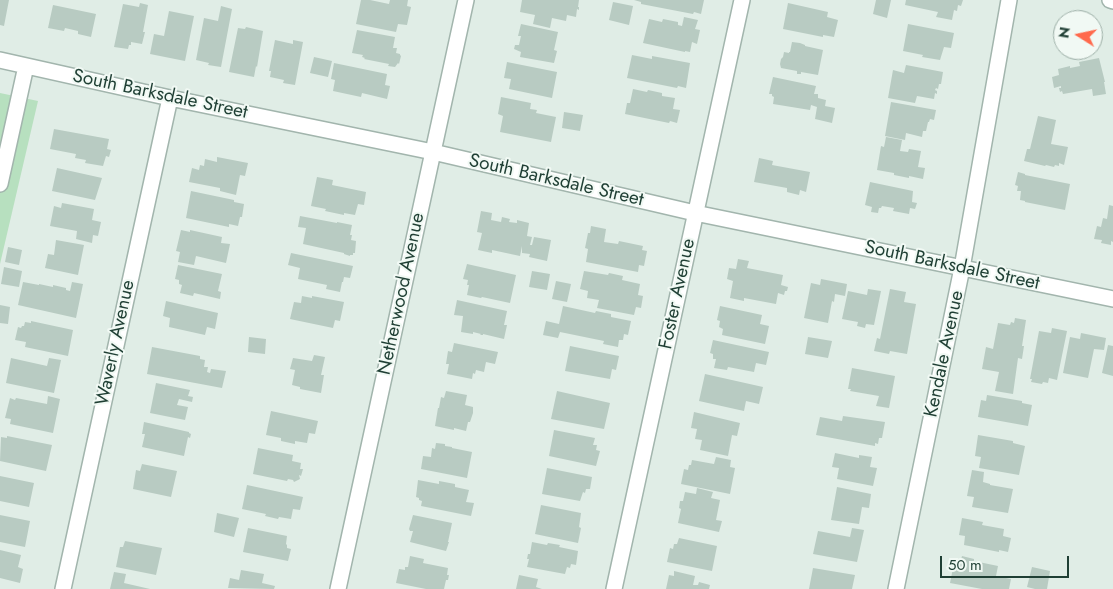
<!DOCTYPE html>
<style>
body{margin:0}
#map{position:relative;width:1113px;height:589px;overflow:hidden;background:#e0ede6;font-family:Jost,sans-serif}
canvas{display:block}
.north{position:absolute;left:1053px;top:10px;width:50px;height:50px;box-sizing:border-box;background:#f1f9f4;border:1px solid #9dafa7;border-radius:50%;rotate:280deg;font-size:14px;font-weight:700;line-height:20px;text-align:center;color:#1f3f34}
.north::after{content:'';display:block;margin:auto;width:18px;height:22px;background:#ff694c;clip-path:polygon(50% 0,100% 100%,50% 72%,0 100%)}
.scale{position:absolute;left:940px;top:556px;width:129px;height:22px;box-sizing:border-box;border:2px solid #1f3f34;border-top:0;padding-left:6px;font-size:15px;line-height:18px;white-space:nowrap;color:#1f3f34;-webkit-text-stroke:4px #f1f9f4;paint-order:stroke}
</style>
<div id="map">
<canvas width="1113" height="589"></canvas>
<div class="north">N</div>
<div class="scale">50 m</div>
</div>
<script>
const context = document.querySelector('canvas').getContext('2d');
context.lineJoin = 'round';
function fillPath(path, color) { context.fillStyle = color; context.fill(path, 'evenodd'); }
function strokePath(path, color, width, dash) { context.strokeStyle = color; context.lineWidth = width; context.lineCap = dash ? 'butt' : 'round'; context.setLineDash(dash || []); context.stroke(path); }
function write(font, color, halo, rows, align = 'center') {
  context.font = font + ' Jost,sans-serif'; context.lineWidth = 4; context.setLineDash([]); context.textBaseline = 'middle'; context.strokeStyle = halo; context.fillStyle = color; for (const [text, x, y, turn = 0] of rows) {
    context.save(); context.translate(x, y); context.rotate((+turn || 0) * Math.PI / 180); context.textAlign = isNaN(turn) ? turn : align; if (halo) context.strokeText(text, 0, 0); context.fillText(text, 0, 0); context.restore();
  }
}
const green = new Path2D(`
 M0 93 38 101 0 264Z`);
const building = new Path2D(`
 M0 0H9L4 26 0 25Z
 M361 0H370L389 4 390 0H408L407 6 411 7 407 25 398 24 396 32 356 24Z
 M522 0H579L578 7H579V10L577 9 576 17 567 15 566 21 552 18 550 28 533 24 535 15 520 12Z
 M634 0H704L701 14 694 12 693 14 641 4V2Z
 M876 0H891L887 18 873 14Z
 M906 0H963L961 6 958 5 957 11 954 10 952 20 936 17 938 12 905 5Z
 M613 2 633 6 629 25 609 20Z
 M140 3 148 5 143 32H145L142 44 131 42V45H129L128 49 114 47 123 4 139 7Z
 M788 3 828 12 827 17 838 20 834 37 823 35V37L783 29Z
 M53 5 96 14 91 37 78 34V31L65 28 64 31 48 28Z
 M221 6 232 9 221 67 208 65 209 63 196 60 204 18 218 21Z
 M169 11 194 16 185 61 150 54 154 34 164 36Z
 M684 17 698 20 695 29 700 30 697 44 692 42 690 52 685 51V52L643 43 649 19 662 22 663 19 678 22V25L682 26Z
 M521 24 558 32 554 50 557 51 554 63 520 57 521 52 514 49 515 45H519L521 36H518Z
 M908 24 954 33 951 48 944 47 940 60 922 57 923 55 903 51Z
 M246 27 263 31 257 67 256 66 254 77 229 72 238 28 245 29Z
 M357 30 395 37 393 48H397L396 53 400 54V55L401 56 399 64 398 63 395 67 388 66 389 64 364 59 365 58 362 57 363 55 352 53Z
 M275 40 293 44V40L303 42 295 85 283 83 284 80 270 77 271 71H269Z
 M792 42 800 43 805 45V46L823 50 818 75 801 72V74H797V71L781 68 780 64 781 59 783 57 784 52 789 53V52H790Z
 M632 55 652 59V56L690 63 686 88 678 86 677 88 627 78Z
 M314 57 332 61 328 77 310 73Z
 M1099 58 1105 82H1104L1106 94 1093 96 1092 89 1063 94 1062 91 1060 92 1059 88H1061V86L1054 88 1052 77 1059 75 1058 69 1070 66V68L1080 66 1079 62Z
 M507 62 557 72 552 98 509 89 511 79 504 78Z
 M334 63 387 74 385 85 390 86 387 99 362 93 361 97 333 91 335 80 331 79Z
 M906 65 943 72 941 84H939L938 89 936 88 935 90 937 91V94L935 93 934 99 917 96 915 103 888 98 893 70 904 73Z
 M773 77 816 86 814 94H818V98L826 100 825 106 835 108 832 123 815 119 817 107 811 105 810 110 773 104 774 97 772 96V94H769Z
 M633 89 647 92 648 90 662 93V96L675 98 673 109 680 110 677 123 670 121 669 123 625 114 627 103H630Z
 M501 97 531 103 530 109 537 110 536 113 556 117 551 142 500 132 503 116 498 114Z
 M891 102 936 110 934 120 930 119 929 122H928L926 131H923L922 137 906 133 905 140 885 136Z
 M564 112 583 115 580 131 562 128Z
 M1038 116 1056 120 1051 144 1068 147 1064 165 1059 163V166L1055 165 1054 167 1046 165 1045 166 1024 161 1027 149H1030Z
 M54 129 109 139 107 149 111 150 109 157 106 156 103 166 85 163 86 160 75 158 76 154 50 149Z
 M886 137 902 140 900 151 908 152 909 149 921 151 918 167 925 168 923 179 909 176V178L894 175V173L877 170 881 146 884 147Z
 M217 157 248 163 245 176 240 175 236 195 220 191V188L189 182 192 168 199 170 200 165 204 166 205 159 217 162Z
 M759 158 773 161 772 165 810 172 806 192 800 190 799 195 787 192V188L754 182Z
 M57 168 102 178 95 200 52 191Z
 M1018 172 1025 174V175L1070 184 1065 210 1025 202V201L1020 200 1021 191H1017L1018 186 1015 185Z
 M317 177 333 180 332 185 366 192 364 205 358 204 355 215 344 213V215L325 211 326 209 311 206Z
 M870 182 913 191 912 202 917 203 915 209 910 208 909 214 893 211 894 208 882 206 881 208H879L878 213 871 212 872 207 865 205Z
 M191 191 234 200V202L244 204 242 217H240L238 226 229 224V227L186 218Z
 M62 203 94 209 92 220 101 222 98 236 93 235 92 243 76 239 77 231 50 226 54 206 61 208Z
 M1109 205 1113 206V242L1111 241V245L1101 243 1102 240 1094 239 1097 226 1101 227 1103 218 1107 219Z
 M481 211 492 213 491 220 501 222 502 217 510 219 509 222 517 223V220L529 223 527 236 532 237 530 245H532L534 237 551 240 547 261 529 257 530 254 522 253V246L520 256 492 250V253L478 250 482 233 477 232Z
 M300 216 337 223V222L352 225 350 235H352L351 240 356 241 355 253H353V255H350V256L344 254V253L303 244 306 228 298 227Z
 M591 226 606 229 604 242 618 244 619 241 643 246 642 250 647 251 644 266 639 265 638 272 586 262 588 249 585 248 588 233H590Z
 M181 230 190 232V230L222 237 221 243 230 244 226 263 196 256 194 265 178 262 180 252 176 251Z
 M56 240 84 245 78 275 45 268 48 254 54 255Z
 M8 247 22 250 19 265 5 262Z
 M291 253 353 266 350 278 344 277 343 282H342L340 292 326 289 327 285 298 279 300 268 288 265Z
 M738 259 749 261 747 268 783 275 781 285 788 287 787 291H785L784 295 778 293 776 304 744 298V301L730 298 733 281 727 279 729 268 736 269Z
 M467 264 516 275 510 303 482 297 481 298 467 295 469 285H467L468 280 463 279Z
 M178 265 222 274 218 291 221 292 220 299 194 293 193 296 180 293 182 285 179 284V280L175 279Z
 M4 267 22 271 19 287 1 284Z
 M532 271 550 274 547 290 529 287Z
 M584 271 608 275 609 273 623 276 622 280 640 284 638 295 643 296 641 308 636 307 634 315 597 308 599 300 587 298 588 291 580 289Z
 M821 279 847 284 845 296 835 294 834 302 832 301 828 323 804 318 811 283 820 285Z
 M556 281 571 284 567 302 552 299Z
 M23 282 39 285V284L53 287V285L66 288V290L70 291 72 282 83 284 76 318 18 305Z
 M868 289 881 291 874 325 866 324 865 328 857 326 858 322 842 319 848 291 867 295Z
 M890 289 906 292 904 302 916 304 907 354 890 351 889 354 874 351 877 338 880 339Z
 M302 296 312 298V296L344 302 340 321 335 320 333 328 290 319 294 302 301 303Z
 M457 300 507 311 504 325H507L504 339 483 334V335H480L481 334 473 332V334L461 332 463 316 454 315Z
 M166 301 218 313 215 329 207 327 205 335 169 327 170 318 163 316Z
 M0 305 10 307 8 324 0 323Z
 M563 306 595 313 596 311 611 314V317L631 321 628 335 624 334 623 340H619L618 347 603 344 604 341 560 332 558 338 543 335 546 321 559 324Z
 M720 306 762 315 760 324 769 326 765 344 722 335 723 329 719 327 720 321 717 320Z
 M1015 318 1026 320 1022 346H1024L1022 359 1018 358 1013 394 995 391 999 372 982 369 986 347 993 349 998 323 1010 325 1011 322 1014 323Z
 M31 321 73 330 68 356 25 347 26 342 15 340 18 327 21 328 22 326H24L25 322 31 323Z
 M1052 328 1067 331 1057 380 1049 378 1048 383 1043 382 1042 384 1031 382 1032 379H1030L1039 331 1051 333Z
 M1081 333 1106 338 1104 350 1094 349 1088 378 1063 373 1070 337 1080 339Z
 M249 337 266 339 265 354 248 352Z
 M808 337 832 341 828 358 805 354Z
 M713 340 769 352 766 365 756 363 754 372 728 367 727 370 714 368 716 359H713V354L710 353Z
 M454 343 498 352 495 364 486 362 484 372 476 370 475 374 473 373 472 379 447 374 449 364H446L448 351 452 352Z
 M1108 345 1113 346V376L1102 373Z
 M570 346 619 356 616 370 612 369 610 379 565 371Z
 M152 347 200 356V359L205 360 204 367H208L207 372 210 373 211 369 226 371 222 388 147 374Z
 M314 355 325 357 321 375H324L321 393 300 389V387L292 385 295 370 290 369 293 358 312 361Z
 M11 358 47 366 49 358 61 360 54 393 6 383Z
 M852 368 895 376 889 408 876 406 879 396 850 391 851 389H848Z
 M705 374 763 387 759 404 746 401 744 411 699 401Z
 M156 383 190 390 188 396 193 397 192 402 179 399 177 405 188 407 185 420 150 413Z
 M446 391 467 395 465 405 473 407V413L470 422H468L466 431 454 428V430L435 426 438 408H439L441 397 444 398Z
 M557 391 610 403 604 429 551 419Z
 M987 395 1022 401V403L1032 405 1028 426 978 417 981 400 986 401Z
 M48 396 60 399 53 433 10 424 11 419 5 418 10 398 15 400 16 398 47 404Z
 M271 411 318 421 315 434 309 433 307 443 295 441V444L281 441V438L266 435Z
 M694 412 740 423 737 436 732 435 728 456 700 450 702 440 695 439 697 429 691 428Z
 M843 416 885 422 882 438H879L878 444 875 443V446L816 435 820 417 842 421Z
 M144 422 189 432V433L191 434 190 438 188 437 184 456 142 447 145 434H142Z
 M554 430 595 438 593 445H597L596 450 600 451 596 466 549 456Z
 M978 435 1013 441V443L1025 446 1019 475 979 468 981 457 975 456Z
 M7 436 52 445 46 471 0 461 1 437 7 438Z
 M436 443 445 444V446L452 447V448L472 452 467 478 421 469 423 456 431 457 432 448 435 449Z
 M258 448 293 455 292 461 301 463 300 469H303L301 476 299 475 300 479 294 482 293 480 288 479 287 481 253 474Z
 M835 453 859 458V455L872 457 870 467 877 468 873 486 837 479 839 468 832 467Z
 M716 457 731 460 730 467 735 468 730 494 681 484 684 469 688 470 689 465H691L692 460 714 464Z
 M142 464 177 471 171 497 133 489 136 470 140 471Z
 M547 468 592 477 590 489H586L585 493 583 492 580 501 542 494Z
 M972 470 984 472 983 482 990 484V485L1013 489 1008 513 972 507 974 497 967 496Z
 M0 476 34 483 29 507 0 501Z
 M418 480 439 484V481L455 484V487L469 490 466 502 474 503 471 516 421 506 422 501 419 500V498L416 497Z
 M247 485 303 497 300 510 293 509 291 519 279 517 278 519 265 516 266 514 242 509Z
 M837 487 871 494 869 508 862 507 859 524 831 520Z
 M697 488 713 492 711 498 720 500 716 520 722 521 719 532 678 523 681 509 679 508 680 501H683L685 492 696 494Z
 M541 505 581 513 579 527 581 528 578 543 535 534Z
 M217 513 239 518 234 537 214 532Z
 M0 515 30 521 25 547 0 542Z
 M413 515 452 523 448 542H449L446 551 410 542 413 531H410L409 529Z
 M962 518 983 522 982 525 1004 529 1003 536 1011 538 1008 552 999 550V552L964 545 965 536 959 535Z
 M248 528 287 536 286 544 287 545V548L291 549 288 561 243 552Z
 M852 528 864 530 857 562 813 554 818 531 850 537Z
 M679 538 717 546 712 571 667 562 670 548 673 549 674 544H677Z
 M125 541 162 548 156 575 116 567 120 547H123Z
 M532 542 547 545 548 543 560 545 559 547 578 551 576 565 571 564 570 568 567 567 565 574 527 567 529 559H527L528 554H530Z
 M0 550 21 555 18 567 23 569 20 583 0 578Z
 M410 556 424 559 423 563 448 568 447 575H449L448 580H446L444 589H426L396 583 399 569 405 570V567H408Z
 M962 556 974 559V561L998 566 996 576 1011 579 1009 589H982L950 583 954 563 960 564Z
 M1032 567 1050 571 1047 589H1035L1027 587Z
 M813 568 855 575 852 589H809Z
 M241 570 264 574 262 583 275 586 274 589 228 588 230 578 239 580Z
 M674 571 695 576 693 585H698L699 582 710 585 709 589H666L669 575 674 576Z
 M114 572 126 574 124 583 150 589H110Z
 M519 575 538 579 536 587 542 589H516Z`);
const minor = new Path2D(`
 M1110 0 1113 1
 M0 60 170 98 433 152 695 213 1113 299
 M0 184 26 66
 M63 589 170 98
 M338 589 466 0
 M614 589 742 0
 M896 589 962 268 1009 0`);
const streetNames = [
 ["South Barksdale Street",160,95,12],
 ["South Barksdale Street",556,181,13],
 ["South Barksdale Street",952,266,12],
 ["Netherwood Avenue",402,294,-78],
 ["Foster Avenue",678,294,-78],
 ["Waverly Avenue",116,343,-78],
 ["Kendale Avenue",945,354,-78]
];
fillPath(green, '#b7e0bf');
fillPath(building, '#b8cbc2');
strokePath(minor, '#a2b5ad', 18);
strokePath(minor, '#fff', 15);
write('19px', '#1f3f34', '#f1f9f4', streetNames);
</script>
